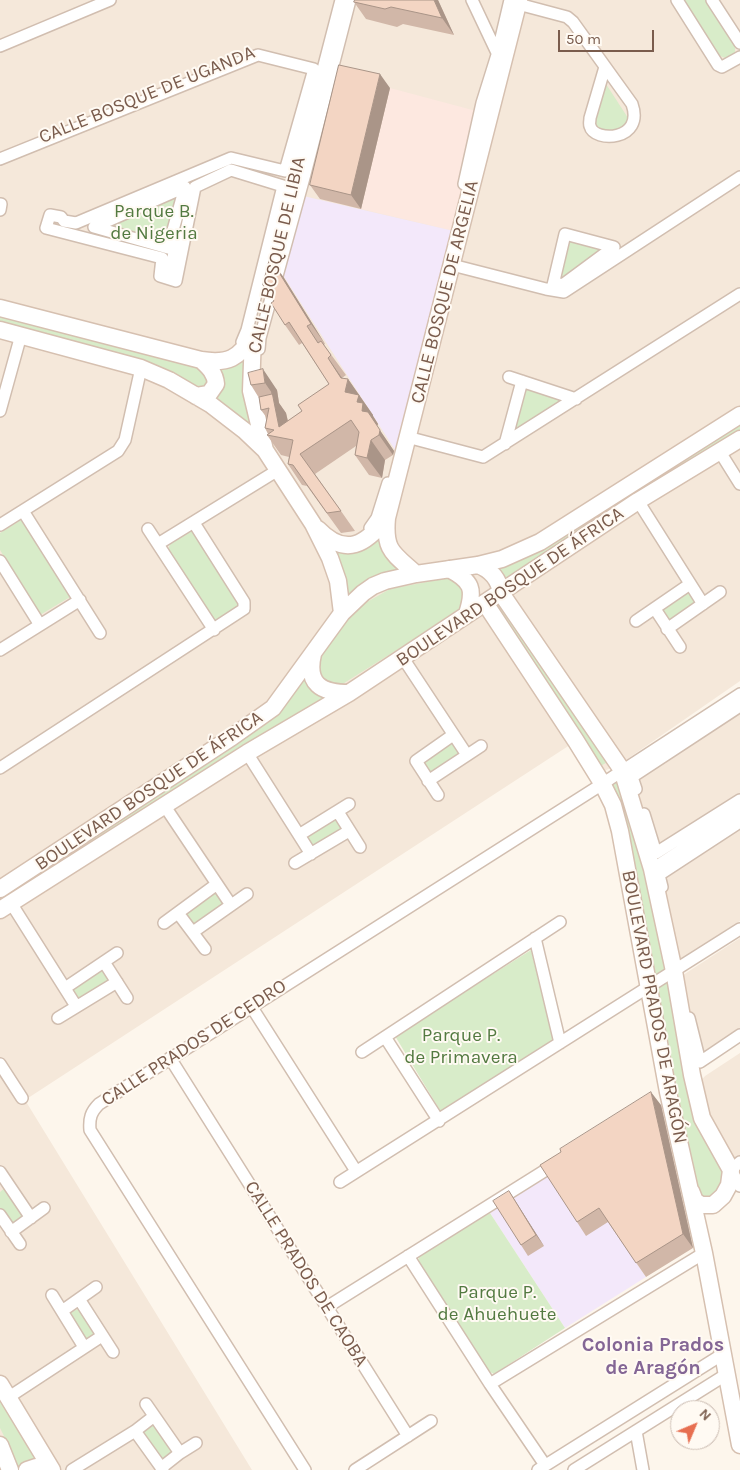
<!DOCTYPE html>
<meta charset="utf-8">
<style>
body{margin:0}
#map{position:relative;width:740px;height:1470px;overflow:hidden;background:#fdf6ec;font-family:Karla,sans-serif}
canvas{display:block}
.north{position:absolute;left:670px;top:1400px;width:50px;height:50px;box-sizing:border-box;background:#fffaf3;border:1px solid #cabbb1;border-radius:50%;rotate:45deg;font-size:14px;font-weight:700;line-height:20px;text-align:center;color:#7a5c4d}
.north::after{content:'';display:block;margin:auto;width:18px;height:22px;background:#e76f51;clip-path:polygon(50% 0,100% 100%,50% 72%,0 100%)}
.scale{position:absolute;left:558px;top:30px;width:96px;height:22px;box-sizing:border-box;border:2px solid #7a5c4d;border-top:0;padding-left:6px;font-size:15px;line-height:18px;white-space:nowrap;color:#7a5c4d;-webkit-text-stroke:4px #fffaf3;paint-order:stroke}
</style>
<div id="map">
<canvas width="740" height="1470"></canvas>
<div class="north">N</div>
<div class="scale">50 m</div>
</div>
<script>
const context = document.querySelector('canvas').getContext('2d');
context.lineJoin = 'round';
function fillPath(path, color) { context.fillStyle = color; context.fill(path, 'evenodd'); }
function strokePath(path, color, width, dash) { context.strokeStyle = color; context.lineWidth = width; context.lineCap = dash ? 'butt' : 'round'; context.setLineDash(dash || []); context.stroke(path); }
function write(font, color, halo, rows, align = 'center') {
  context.font = font + ' Karla,sans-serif'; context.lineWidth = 4; context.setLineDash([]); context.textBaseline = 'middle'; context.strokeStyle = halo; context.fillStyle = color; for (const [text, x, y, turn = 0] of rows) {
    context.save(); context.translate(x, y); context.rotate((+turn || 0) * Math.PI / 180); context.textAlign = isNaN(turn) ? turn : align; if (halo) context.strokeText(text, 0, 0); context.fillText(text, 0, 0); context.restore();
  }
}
const residential = new Path2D(`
 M0 0H740V681L623 762 598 774 576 741 25 1100 252 1470H0Z
 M740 706V800L656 853 632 777Z
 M740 822V921L678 961 659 875Z
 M740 938V1036L700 1062 680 977Z
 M740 1053V1156L735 1160 726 1153 708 1118 700 1082 705 1076Z`);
const commercial = new Path2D(`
 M390 88 480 112 454 231 361 209Z`);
const education = new Path2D(`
 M299 195 454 231 397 453 279 269Z
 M569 1163 646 1277 565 1328 490 1213Z`);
const green = new Path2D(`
 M684 0H706L735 46V54L728 59 720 56Z
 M606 84 630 121 611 134 593 130Z
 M185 187 168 248 94 227Z
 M565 234 614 247 553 285Z
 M0 313 198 365 211 379 204 390 0 326Z
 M246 356 253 429 212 398 214 367Z
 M526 387 565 401 512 434Z
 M740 422V432L501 585 491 567Z
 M23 519 70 597 40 615 0 550V533Z
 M194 530 241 605 215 622 167 553 170 544Z
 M380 532 401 570 347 598 330 544Z
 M458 576 469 602 411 641 341 685 321 678 317 666 325 651 349 617 367 602 390 589Z
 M688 592 696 604 670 623 661 610Z
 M500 602 609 761 599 767 495 607 496 604Z
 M307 672 328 698 0 906V894L96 834Z
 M450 741 459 754 426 776 419 763Z
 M616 783 619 784 644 864 724 1172 723 1180 711 1198 704 1197 697 1190 636 880 612 786Z
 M338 816 345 828 313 848 305 836Z
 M216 889 225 903 193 926 184 913Z
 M531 950 553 1040 441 1112 395 1036Z
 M101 969 111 982 80 1000 72 987Z
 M6 1187 26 1215 12 1226 0 1208V1192Z
 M490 1213 565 1328 494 1374 488 1371 418 1260 420 1254Z
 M79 1309 96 1334 84 1341 67 1313Z
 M0 1389 45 1463 24 1464 17 1470 11 1450 0 1428Z
 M155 1423 169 1442 171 1453 161 1461 142 1432Z`);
const street = new Path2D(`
 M472 0 499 57
 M677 0 718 65 722 67 740 57
 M712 0 740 43
 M518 4 567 17 573 22 632 104C645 141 594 143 590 126 589 124 590 121 590 118L605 67
 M0 46 110 0
 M0 159 258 55 314 69 285 171 231 158 76 223 64 221 61 217 50 215 46 228 162 258 160 276 176 281 195 187 231 170 283 186 247 330 242 342
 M464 184 482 103 497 55 510 0
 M185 187 168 248 94 227Z
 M0 204H1L0 210
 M565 234 614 247 564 284 553 285Z
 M452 265 546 289 564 292 740 177
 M169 274 177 240
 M269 277 341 0
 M259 349 260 338 305 174 350 0
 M509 377 576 399
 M0 411 21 335
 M407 437 483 457 740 294
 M505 444 522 381
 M720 452 740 484
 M638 501 703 604
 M23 511 100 633
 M0 525 118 451 125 440 141 368
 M370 528 377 518 388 483
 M148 529 214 630
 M158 544 278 470
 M0 561 40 625
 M655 609 680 647
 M636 621 690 584
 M667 629 720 592
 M0 650 80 600
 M403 658 467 755
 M247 753 311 854
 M0 768 244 609V602L194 523
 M428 781 481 746
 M636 789 632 777 740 706
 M438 795 416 761 453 735
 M164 805 231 905
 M338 812 360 847
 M644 814 656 853 740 800
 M299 835 349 804
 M295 863 349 831
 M652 869 740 812
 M662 887 659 875 740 822
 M11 903 76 1006
 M178 913 205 949
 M164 923 217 884
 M193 932 247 894
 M535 938 560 1043
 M104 962 127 998
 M65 988 117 953
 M251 1006 356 1171
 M58 1018 117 982
 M689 1018 700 1062 740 1035
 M385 1037 439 1121
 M362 1052 560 922
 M170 1058 408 1436
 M0 1064 22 1098
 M740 1162 731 1170 740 1186
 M0 1172 31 1218
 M340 1182 740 929
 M0 1215 20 1244
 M11 1232 44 1208
 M408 1256 490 1384 545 1465
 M52 1295 84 1347
 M79 1299 113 1352
 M327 1307 557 1163
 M62 1311 96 1287
 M490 1384 704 1253
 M9 1397 102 1336
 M146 1404 180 1453
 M135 1431 163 1470
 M636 1431 643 1470
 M161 1468 180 1453 196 1443
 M72 1470 135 1431 153 1417
 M305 1470 90 1130C89 1118 91 1112 99 1104L596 788 740 694
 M355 1470 431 1421
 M538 1470 723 1354
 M574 1470 727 1374`);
const secondary = new Path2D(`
 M0 308 201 360C228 364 239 359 253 335
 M0 330 141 368 169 380 210 404 245 431 265 450
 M253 335 251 391 265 450 313 524 330 558 338 581 342 613
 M196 396 209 394 216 384C215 373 209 367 201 360
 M318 529C346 558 366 544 387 518
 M478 565C491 570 499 579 501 593L622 770 652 869 674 971 692 1075 702 1118 731 1170 729 1185 723 1196 713 1205H701L695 1201 691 1191
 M449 569C472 581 475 589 467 614
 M416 574C393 553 384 551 387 518L519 0
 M485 603 576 741 602 783 613 805 620 831 668 1092 704 1253 740 1445
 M313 654C306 684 321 693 349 693
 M0 889 232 737 273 708 342 613 363 593 373 586 385 581 416 574 478 565 502 559 540 542 740 415
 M0 910 247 753 349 693 638 501 740 439
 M0 1384 52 1470
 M0 1445 10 1470
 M27 1470 36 1467 49 1470`);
const wall = new Path2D(`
 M355 0H438L454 35 403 24 397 27 366 19 354 2Z
 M390 88 361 209 320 199 310 185Z
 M270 258 284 278 325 344 324 345 346 375 342 378 348 379 373 415V416L378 424 377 426 394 451 393 455 385 460 382 478 369 475 355 455 356 446 315 474 355 531 341 533 307 486 302 485 288 464 289 457 281 455 267 435 268 434 265 428 267 418 261 410 259 398 251 385 248 373 277 390 279 403 286 413 288 421 302 411 329 384 302 343 299 345 285 325 274 301Z
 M661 1105 693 1248 646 1277 608 1222 586 1236 577 1222Z
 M509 1191 544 1246 528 1256 521 1245Z`);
const shadedWall = new Path2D(`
 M434 0H438L454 35 442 18Z
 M380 74 390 88 361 209 351 195Z
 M270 258 284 278 325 344 311 324Z
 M328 358 347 385 348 379 373 415V416L378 424 377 426 394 451 393 455 379 435 345 392Z
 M263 369 277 390 279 403 286 413 292 440 279 427 272 393 265 383Z
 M371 440 385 460 382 478 367 458Z
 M651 1092 661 1105 693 1248 683 1234Z
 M509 1191 544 1246 536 1235Z`);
const building = new Path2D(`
 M355 0H434L442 18 391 7 385 9 354 2Z
 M339 65 380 74 351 195 310 185Z
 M270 258 311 324 307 326 318 343 321 341 331 355 328 358 341 378 348 379 345 392 359 395 357 402 363 403 362 411 368 412 380 430 379 435 371 440 367 458 355 455 359 432 351 420 300 454 341 511 327 513 293 465 288 464 293 440 267 435 274 430 265 428 269 408 261 410 259 397 272 394V392L279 427 302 411 298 405 329 384 289 322 285 325 271 303 274 301 263 285Z
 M263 369 265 383 251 385 248 373Z
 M651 1092 683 1234 636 1263 599 1208 577 1222 540 1165 561 1152 560 1149Z
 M509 1191 536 1235 521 1245 493 1201Z`);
const streetNames = [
 ["CALLE BOSQUE DE UGANDA",147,95,-22],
 ["CALLE BOSQUE DE LIBIA",277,255,-77],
 ["CALLE BOSQUE DE ARGELIA",445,292,-76],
 ["BOULEVARD BOSQUE DE ÁFRICA",510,587,-34],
 ["BOULEVARD BOSQUE DE ÁFRICA",149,791,-34],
 ["BOULEVARD PRADOS DE ARAGÓN",654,1007,79],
 ["CALLE PRADOS DE CEDRO",194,1043,-33],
 ["CALLE PRADOS DE CAOBA",306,1274,58]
];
const parkNames = [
 ["Parque B.",154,212],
 ["de Nigeria",154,234],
 ["Parque P.",461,1036],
 ["de Primavera",461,1058],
 ["Parque P.",497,1293],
 ["de Ahuehuete",497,1315]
];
const neighbourhoodNames = [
 ["Colonia Prados",653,1345],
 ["de Aragón",653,1368]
];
fillPath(residential, '#f5e8da');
fillPath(commercial, '#fde8e0');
fillPath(education, '#f3e8fa');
fillPath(green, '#d8ecc9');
strokePath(street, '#d1beb0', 14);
strokePath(secondary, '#d6c0b0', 19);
strokePath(street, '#fff', 11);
strokePath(secondary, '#fff', 16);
fillPath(wall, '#d1b7a8');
fillPath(shadedWall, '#aa9588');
fillPath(building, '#f3d5c3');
strokePath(building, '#aa9588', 1);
write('19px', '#7a5c4d', '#fffaf3', streetNames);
write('19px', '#537a41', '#fffaf3', parkNames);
write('bold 20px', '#846695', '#fffaf3', neighbourhoodNames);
</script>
